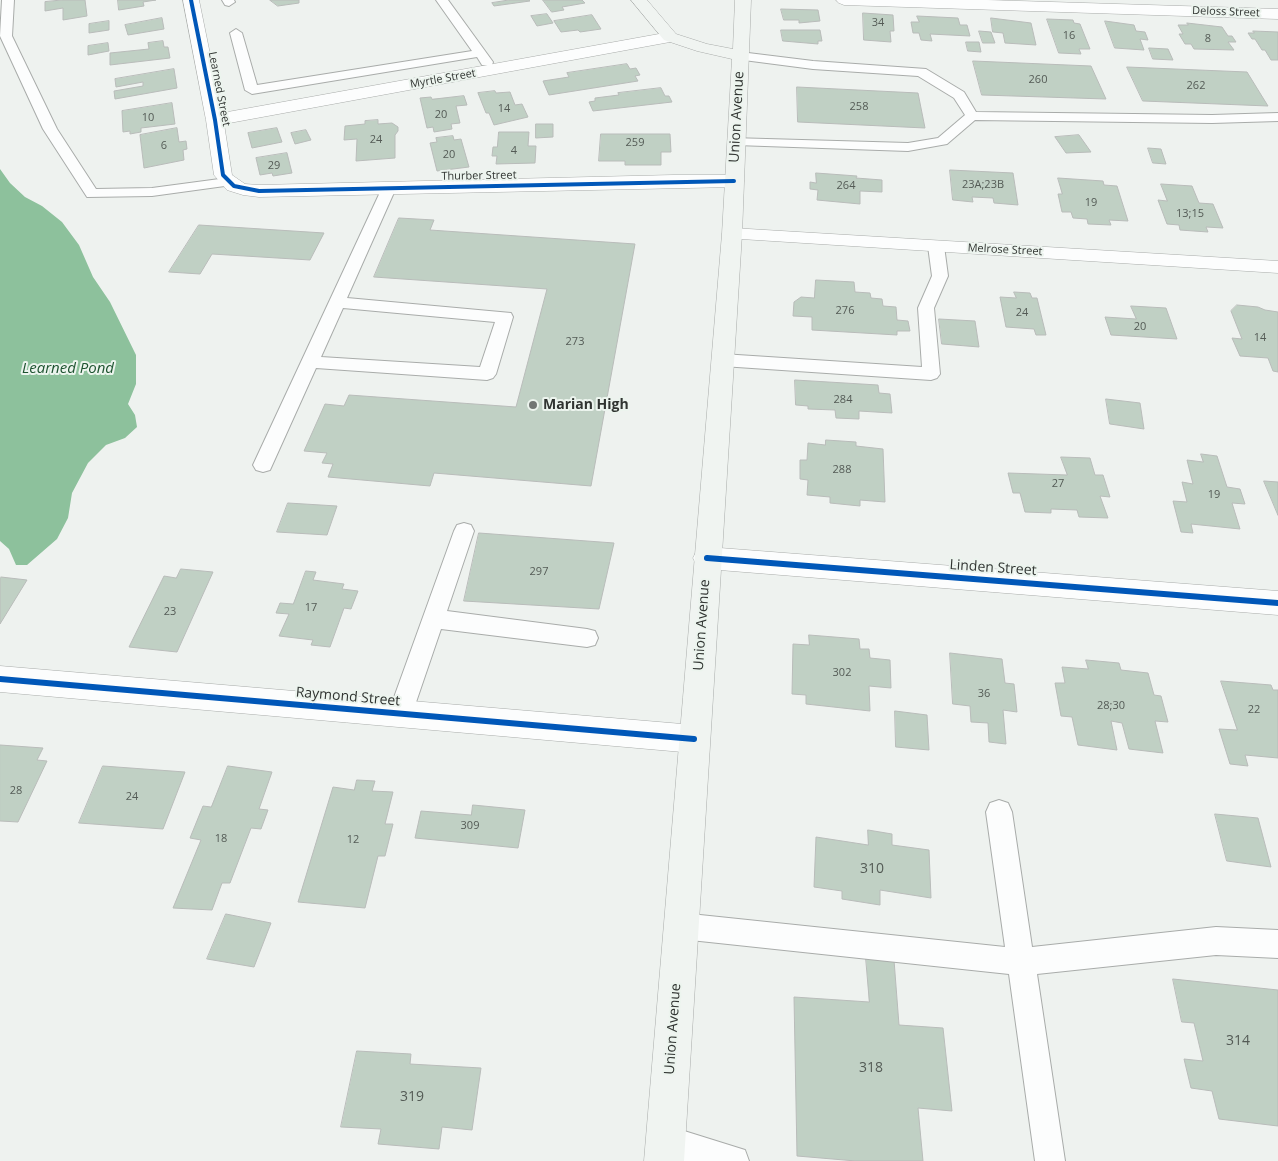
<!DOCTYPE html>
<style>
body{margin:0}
canvas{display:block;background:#eef2ef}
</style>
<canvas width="1278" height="1161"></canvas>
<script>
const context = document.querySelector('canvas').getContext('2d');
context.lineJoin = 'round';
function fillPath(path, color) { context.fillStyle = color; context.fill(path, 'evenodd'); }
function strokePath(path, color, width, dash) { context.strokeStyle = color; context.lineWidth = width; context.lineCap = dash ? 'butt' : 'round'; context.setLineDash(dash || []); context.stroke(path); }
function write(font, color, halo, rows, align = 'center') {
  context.font = font + ' "Open Sans",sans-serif'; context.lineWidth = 4; context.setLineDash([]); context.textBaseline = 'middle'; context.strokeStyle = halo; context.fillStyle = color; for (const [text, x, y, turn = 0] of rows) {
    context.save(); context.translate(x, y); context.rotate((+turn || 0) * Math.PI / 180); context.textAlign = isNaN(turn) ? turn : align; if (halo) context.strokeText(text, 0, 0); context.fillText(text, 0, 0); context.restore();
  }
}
const water = new Path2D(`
 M0 169 10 183 25 197 42 206 62 222 79 245 93 277 110 302 136 355V384L128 404 135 415 137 427 125 438 106 445 88 463 72 493 68 518 57 539 27 565H16L9 549 0 541Z`);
const building = new Path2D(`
 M62 0H85L87 16 63 20V8L45 11V2Z
 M118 0H156L143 2 144 6 119 10Z
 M270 0H299V3L278 6Z
 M509 0H529L530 1 494 6 492 3Z
 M543 0H582L585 3 562 7 564 10 552 12Z
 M781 9 818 10 820 21 799 23V20H784Z
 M863 13 893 15 894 31H890L891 42 864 40Z
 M547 14 553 23 537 26 531 16Z
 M592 15 601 29 580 32 578 30 561 32 554 21Z
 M917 16 958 18 960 25H967L970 36 930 34 932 41 921 40 919 33H913L911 22H919Z
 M162 18 164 29 128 35 125 25Z
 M991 18 1031 23 1036 45 1005 43 1003 33 993 32Z
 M1047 19 1073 20 1074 23 1080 24 1090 49H1079L1081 54 1059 53Z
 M109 21V30L89 33V24Z
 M1105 21 1134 25 1136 31 1145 32 1148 40 1140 39 1144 50 1115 48Z
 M1187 23 1222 27 1228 36H1232L1236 42H1228L1234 50 1194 49 1191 44H1185L1179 34H1183L1178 25H1188Z
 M781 30H820L822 41H818V44L783 41Z
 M979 31 991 32 995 43H983Z
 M1253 31 1278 32V60H1271L1265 50H1262L1255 39H1252L1248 33H1254Z
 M163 41 164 47H168L170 58 110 65V53L149 49 148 43Z
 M966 42H979L981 52 968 51Z
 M108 43 109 51 88 55V46Z
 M1149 48 1168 49 1173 60 1153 59Z
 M973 61 1091 66 1106 99 982 95Z
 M627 64 630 69 636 68 640 75 635 76 638 81 549 95 543 81 569 77 567 73Z
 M1127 67 1247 72 1268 106 1143 101Z
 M174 69 177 88 115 99 114 91 143 86V82L116 87 115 79Z
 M797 87 918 93 925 128 798 122Z
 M661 88 665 96H669L672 102 593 111 589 102 595 101V98L619 95 618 93Z
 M495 91 496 93 510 92 515 105 522 104 528 117 494 125 489 113H486L478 93Z
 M464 96 467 105 456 106 460 123 451 124 452 129 434 132 433 127 427 128 420 98 431 97 432 99Z
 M172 103 175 124 141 128V132L130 134V131L123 132 122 111Z
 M378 120V124L392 123 398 127V131L395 135V158L356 161 357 139 344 140 345 126 365 124V121Z
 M536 124H553V137L536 138Z
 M177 128 179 142 186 141 187 149 183 150 184 160 144 168 140 135Z
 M277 128 282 142 252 148 248 133Z
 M306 130 311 140 295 144 291 133Z
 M499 132H529L528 146H536L535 163 496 164 497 156H492L493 147H497Z
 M601 134H670L671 152H661V165H625V161H599Z
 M1079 135 1091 152 1066 153 1055 137Z
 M453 136 454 140 461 139 469 167 437 171 430 143 437 142 436 138Z
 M1148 148 1161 149 1166 164 1153 163Z
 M287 153 292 173 273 176 272 173 260 175 256 158Z
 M950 170 1013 173 1018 205 994 203 993 198 972 197 973 202 953 200Z
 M816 173 857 176 856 178 882 180V192L860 191V204L817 200 818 190 810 189V182L816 183Z
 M1058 178 1103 181 1104 185 1117 186 1128 221 1109 220 1111 225 1088 224 1087 219 1073 218 1071 212H1062L1058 194H1062Z
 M1161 184 1192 186 1199 203 1213 204 1223 228 1206 227 1208 232 1180 230 1179 225 1167 224 1158 200 1167 201Z
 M399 218 434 220 430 230 635 244 591 486 434 473 430 486 328 477 333 464 322 463 327 453 304 451 325 404 344 406 349 395 516 407 547 289 374 277Z
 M199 225 324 233 310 260 212 254 200 274 169 272Z
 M816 280 854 282 855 292 870 293 871 298 882 299 883 306 896 307 897 320 908 321 910 331H897V335L812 330V317L793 316 794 302 801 297 814 298Z
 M1014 292 1030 293 1032 298H1037L1046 335H1036L1034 329 1006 327 1000 297 1016 298Z
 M1237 305 1258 307 1265 310 1278 312V372L1273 371 1268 358 1240 356 1232 338 1242 339 1231 311Z
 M1131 306 1166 308 1177 339 1111 335 1105 317 1136 319Z
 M939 319 975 321 979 347 942 344Z
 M795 380 878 385 879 393 890 394 892 413 859 411V419L836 418 835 410 808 409V406L796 405Z
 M1106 399 1140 403 1144 429 1110 424Z
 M826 440 856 442V446L883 449 885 502 860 500V506L830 503V497L807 495 808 480 800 479V460H807L808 443 825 445Z
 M1201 454 1217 456 1227 487 1240 489 1245 504 1232 503 1240 529 1191 524 1193 533 1181 532 1173 501 1187 502 1182 482 1193 484 1187 460 1203 462Z
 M1061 457 1090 458 1095 475H1103L1110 497 1100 496 1108 518 1079 517 1077 510 1051 509V513L1025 512 1020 493H1013L1008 473 1067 475Z
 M1264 481 1278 482V515Z
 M288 503 337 506 327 535 277 532Z
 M479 533 614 543 599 609 464 601Z
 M181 569 213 572 177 652 129 647 164 576 176 578Z
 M306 571 316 572 313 580 344 584 342 589 358 591 351 609 344 608 330 647 311 645 313 640 279 636 289 614 276 613 280 603 293 604Z
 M1 577 27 580 0 624V578Z
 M809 635 859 639 860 649H869L870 658 890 660 891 688 869 686 870 711 806 704V695L792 694 793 644 809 645Z
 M950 653 1002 659 1005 683 1014 684 1017 712 1003 710 1006 744 989 742 988 723 971 722 970 706 953 704Z
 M1086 660 1119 663 1121 670 1148 673 1154 695 1161 696 1168 722 1155 721 1163 753 1129 749 1122 723 1111 721 1117 750 1078 745 1072 717 1061 716 1055 683H1065L1062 667 1088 669Z
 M1221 681 1271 685 1273 690H1278V758L1245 755 1248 766 1230 764 1219 729 1237 730Z
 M895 711 927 715 929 750 896 747Z
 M0 745 43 748 37 760 47 761 18 822 0 821Z
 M103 766 185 772 163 829 79 823Z
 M228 766 272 772 259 809 268 810 261 829 251 828 230 883H222L212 910 173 908 201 840 190 838 203 806 211 807Z
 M357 780 375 781 372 791 393 792 385 824H393L385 856H378L365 908 298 902 333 787 354 790Z
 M473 805 525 810 518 848 415 838 421 811 471 815Z
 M1215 814 1258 818 1271 867 1227 861Z
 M868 830 892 834V845L929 850 931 898 880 890V905L842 899V891L814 887 816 837 868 845Z
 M226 914 271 923 254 967 207 959Z
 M866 958 894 960 899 1025 943 1028 952 1111 918 1108 923 1161H856L797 1156 794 997 869 1002Z
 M1173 979 1278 990V1126L1219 1119 1212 1091 1191 1088 1184 1059 1203 1061 1194 1023 1182 1022Z
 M357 1051 411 1054 410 1064 481 1068 472 1130 442 1127 439 1149 378 1144 381 1129 341 1127Z`);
const lane = new Path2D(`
 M2 0H14L12 36 57 129 96 189 152 188 227 178 232 179 234 182 232 185 152 196 87 197 43 129 0 36Z
 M222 0H234L235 2 229 6 225 5Z
 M436 0H448L493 62 492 65H482L477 57 252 94 245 90 230 33 236 29 242 33 257 85 472 51Z
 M740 52 813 61 926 69 964 92 976 112 1212 115 1278 113V121L1212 123 975 120 947 144 908 151 736 145 731 144 729 141 731 138 908 143 938 138 965 115 954 98 918 76 813 69 736 59 734 56Z
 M389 184 394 185 396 188 347 298 511 313 513 317 496 374 493 378 487 380 316 368 270 470 263 472 256 470 253 465 382 188 384 185ZM343 308 495 322 480 367 321 357Z
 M936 241 942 243 944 246 948 276 934 308 940 374 937 378 931 380 722 366 716 364 713 360 716 356 722 354 922 367 918 308 932 276 928 246 930 243Z
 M464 523 471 525 474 531 447 611 587 629 595 631 598 638 595 645 587 647 441 629 412 714 408 721 400 725 392 721 388 714 454 531 457 525Z
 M999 800 1008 803 1012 812 1032 947 1216 927 1278 930V958L1216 955 1037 974 1065 1161H1035L1009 974 681 939 671 936 668 926 671 916 681 913 1005 947 986 812 990 803Z
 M665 1125 745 1150 749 1161H684L654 1151 650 1140 654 1129Z`);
const street = new Path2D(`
 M183 0H199L222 113 670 32 676 34 678 37 676 40 670 42 224 124 232 175 245 184 259 185 673 175H734L741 177 744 181 741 185 734 187 259 197 243 195 227 190 214 175 206 120Z
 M836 0H987L1278 9V19L844 5 839 3Z
 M732 228 1278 261V273L725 238 722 234 725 230Z
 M707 547 1278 591V615L707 569 697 566 693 558 697 550Z
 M0 666 694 725 705 729 709 739 705 749 694 753 0 692Z`);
const secondary = new Path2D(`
 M631 0H647L676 34 707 44 733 49 735 0H751L742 234 684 1161H644L722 234 732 59 697 51 664 40Z`);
const cyclewayFar1 = new Path2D(`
 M191 0 215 120 223 175 234 186 259 191 734 181`);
const cycleway = new Path2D(`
 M707 558 1278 603
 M0 679 694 739`);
const markers = [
 [533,405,5,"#727674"]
];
const farStreetnames = [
 ["Deloss Street",1226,12,2],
 ["Myrtle Street",443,79,-10],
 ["Learned Street",219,89,79],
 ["Thurber Street",479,176,-1],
 ["Melrose Street",1005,250,3]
];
const numberNames = [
 ["34",878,23],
 ["16",1069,36],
 ["8",1208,39],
 ["260",1038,80],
 ["262",1196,86],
 ["258",859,107],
 ["14",504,109],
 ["20",441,115],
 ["10",148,118],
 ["24",376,140],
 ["259",635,143],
 ["6",164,146],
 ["4",514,151],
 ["20",449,155],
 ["29",274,166],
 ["23A;23B",983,185],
 ["264",846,186],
 ["19",1091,203],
 ["13;15",1190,214],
 ["276",845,311],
 ["24",1022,313],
 ["20",1140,327],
 ["14",1260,338],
 ["273",575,342],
 ["284",843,400],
 ["288",842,470],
 ["27",1058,484],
 ["19",1214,495],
 ["297",539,572],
 ["17",311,608],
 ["23",170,612],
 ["302",842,673],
 ["36",984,694],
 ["28;30",1111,706],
 ["22",1254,710],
 ["28",16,791],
 ["24",132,797],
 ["309",470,826],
 ["18",221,839],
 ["12",353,840]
];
const streetNames = [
 ["Union Avenue",737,117,-87],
 ["Linden Street",993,568,4],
 ["Union Avenue",702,625,-86],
 ["Raymond Street",348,697,5],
 ["Union Avenue",673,1029,-86]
];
const poiNames = [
 ["Marian High",543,405]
];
const nearNumbernames = [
 ["310",872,869],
 ["314",1238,1041],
 ["318",871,1068],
 ["319",412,1097]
];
const waterNames = [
 ["Learned Pond",68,369]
];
fillPath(water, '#8dc19c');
fillPath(building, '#c0d0c4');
strokePath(building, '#b9bcba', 1);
strokePath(lane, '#a9acaa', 2);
strokePath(street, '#a9acaa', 1);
strokePath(secondary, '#a9acaa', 1);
fillPath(lane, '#fcfdfd');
fillPath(street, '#fcfdfd');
fillPath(secondary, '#f0f4f1');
strokePath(cyclewayFar1, '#0057b8', 4);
strokePath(cycleway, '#0057b8', 6);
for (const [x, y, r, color] of markers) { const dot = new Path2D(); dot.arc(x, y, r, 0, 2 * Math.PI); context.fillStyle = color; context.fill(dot); strokePath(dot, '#ecf4ee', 2); }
write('11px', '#303431', '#ecf4ee', farStreetnames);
write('11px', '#545b56', null, numberNames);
write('14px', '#303431', '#ecf4ee', streetNames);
write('bold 14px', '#303431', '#ecf4ee', poiNames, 'left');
write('14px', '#545b56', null, nearNumbernames);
write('italic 15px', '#1e5330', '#ecf4ee', waterNames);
</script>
